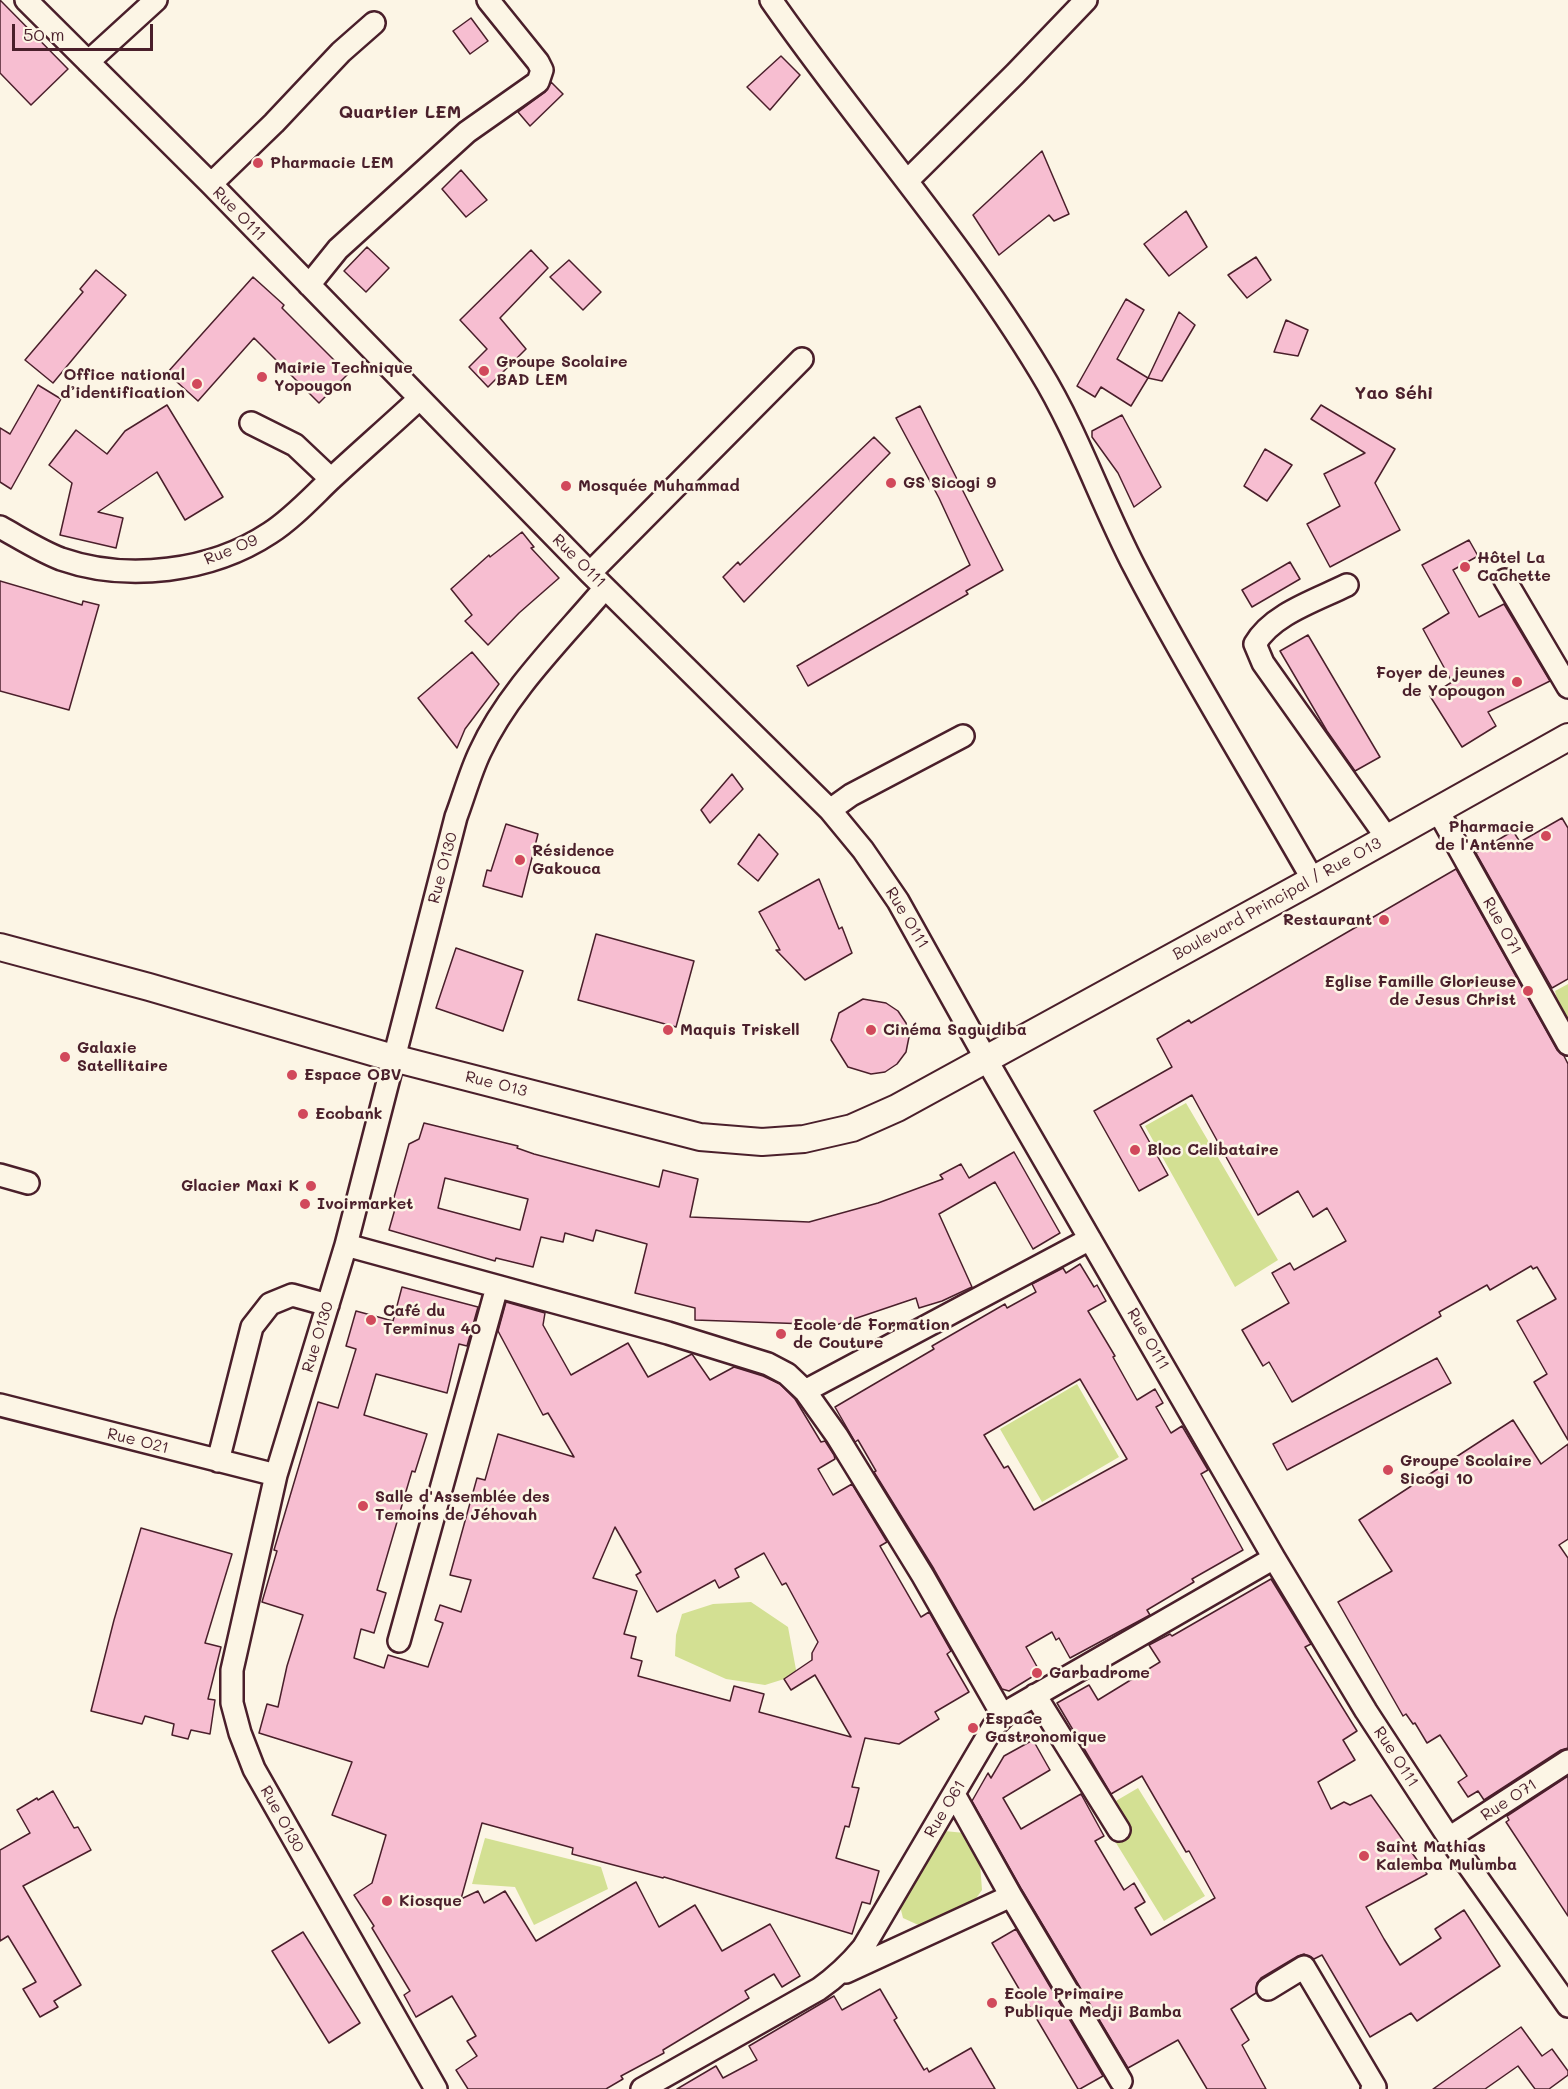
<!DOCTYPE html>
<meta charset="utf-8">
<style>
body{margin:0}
#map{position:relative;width:1568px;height:2089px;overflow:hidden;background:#fcf5e5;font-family:Mali,sans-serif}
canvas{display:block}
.scale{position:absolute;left:12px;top:24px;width:141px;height:27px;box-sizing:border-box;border:3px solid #4a1f2b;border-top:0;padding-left:8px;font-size:18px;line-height:21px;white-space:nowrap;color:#4a1f2b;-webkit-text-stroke:4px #fcf5e5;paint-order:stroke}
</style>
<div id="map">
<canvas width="1568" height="2089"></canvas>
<div class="scale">50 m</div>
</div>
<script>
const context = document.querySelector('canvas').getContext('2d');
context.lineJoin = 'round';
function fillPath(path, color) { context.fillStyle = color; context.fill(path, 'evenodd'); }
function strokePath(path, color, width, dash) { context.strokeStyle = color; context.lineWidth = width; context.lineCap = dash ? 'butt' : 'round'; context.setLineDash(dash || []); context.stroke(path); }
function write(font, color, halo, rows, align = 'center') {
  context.font = font + ' Mali,sans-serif'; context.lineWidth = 5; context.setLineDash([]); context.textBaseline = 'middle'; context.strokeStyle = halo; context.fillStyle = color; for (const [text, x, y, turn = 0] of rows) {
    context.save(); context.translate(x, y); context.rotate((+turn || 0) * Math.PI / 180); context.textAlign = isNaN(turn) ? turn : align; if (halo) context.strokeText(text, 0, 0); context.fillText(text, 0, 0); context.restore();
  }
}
const green = new Path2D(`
 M1568 984V1020L1560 1010 1555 991Z
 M1186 1103 1278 1260 1235 1287 1145 1126Z
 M1077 1384 1119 1457 1042 1502 1000 1429Z
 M751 1602 788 1627 797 1675 765 1685 726 1679 675 1656 676 1635 682 1614 713 1604Z
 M1138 1788 1205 1896 1164 1921 1113 1838 1109 1805Z
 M944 1831 965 1833 980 1863 982 1890 967 1911 927 1929 903 1918 899 1902Z
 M485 1838 601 1867 608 1889 534 1925 515 1887 472 1884Z`);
const building = new Path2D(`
 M0 0 68 69 31 105 0 73Z
 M471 18 488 41 470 54 453 31Z
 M781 56 800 75 770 110 747 87Z
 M551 82 563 94 530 126 518 112 545 92Z
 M1042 151 1069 214 1054 221 1049 215 999 255 973 215Z
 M461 170 487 200 466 217 442 189Z
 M1186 211 1207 247 1169 276 1144 244Z
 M367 247 389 268 366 292 344 271Z
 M531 250 548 268 500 318 526 349 488 387 469 367 487 349 460 320Z
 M1256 257 1271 280 1247 298 1228 275Z
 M569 260 601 292 583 310 550 277Z
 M96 270 126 295 53 383 25 360 83 292 80 289Z
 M253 277 284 305 282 308 348 374 319 403 254 338 198 401 167 373Z
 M1126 299 1144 310 1117 359 1148 378 1131 406 1101 387 1095 397 1077 386Z
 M1179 312 1195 325 1162 381 1148 378Z
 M1286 320 1308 330 1298 356 1274 352Z
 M38 385 61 399 11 489 0 482V428L10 434Z
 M167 405 223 497 185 520 157 472 98 512 123 518 116 548 60 535 72 483 49 465 76 430 107 454 125 431Z
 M1321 405 1395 449 1375 483 1400 530 1330 567 1307 524 1340 506 1324 474 1365 453 1311 419Z
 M920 406 1003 570 966 591 968 594 808 686 797 666 970 565 939 498 896 418Z
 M1122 415 1161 487 1134 507 1118 473 1092 437V431Z
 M874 437 890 453 744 602 723 577 738 562 740 565Z
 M1265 449 1292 465 1267 501 1244 486Z
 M522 532 534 547 531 548 559 578 519 613 488 645 465 621 472 615 451 589 489 555 490 557Z
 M1469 540 1478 556 1453 570 1479 617 1504 604 1550 681 1488 712 1496 726 1462 747 1430 696 1452 682 1423 629 1449 613 1422 565Z
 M1290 562 1300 579 1252 607 1242 590Z
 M0 581 82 605 83 601 99 605 69 710 0 691Z
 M1308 635 1380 757 1355 771 1327 731 1280 651Z
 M472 652 499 684 465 729 457 748 418 698Z
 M732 774 743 789 710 823 701 810Z
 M1562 818 1568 828V979L1552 988 1476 853 1513 831 1520 842Z
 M506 824 538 834 522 897 483 886 487 870 491 871Z
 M759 834 778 854 758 881 738 864Z
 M1456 869 1557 1050 1564 1056 1568 1064V1440L1534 1382 1547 1374 1517 1321 1556 1299 1537 1267 1533 1269 1531 1266 1490 1290 1487 1285 1439 1312 1441 1316 1292 1402 1269 1362 1263 1366 1242 1330 1289 1303 1272 1273 1290 1263 1294 1270 1346 1241 1327 1208 1313 1217 1298 1191 1258 1215 1192 1095 1140 1125 1168 1175 1139 1191 1094 1111 1172 1067 1157 1039 1189 1020 1191 1023Z
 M819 879 839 929 842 927 852 953 805 980 776 950H780L759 912Z
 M596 934 694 961 676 1027 578 1000Z
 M456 948 523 971 503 1031 436 1008Z
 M863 999 886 1003 898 1011 906 1023 909 1037 906 1052 897 1064 885 1072 871 1074 848 1067 831 1040 839 1013Z
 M424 1123 518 1146 517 1148 534 1154 659 1187 663 1170 698 1179 690 1217 809 1222 878 1203 943 1179 940 1175 961 1164 969 1178 1014 1152 1060 1233 1033 1249 995 1182 939 1214 972 1287 942 1301 919 1308 916 1298 836 1325 695 1320V1308L635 1293 647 1244 596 1230 593 1241 565 1233 563 1242 541 1237 533 1267 496 1258 495 1261 389 1230 397 1202 393 1201 409 1144 419 1139ZM445 1178 528 1199 520 1230 438 1208Z
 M1080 1264 1094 1287 1097 1285 1106 1301 1088 1311 1115 1356 1113 1357 1137 1400 1155 1389 1163 1403 1156 1407 1171 1433 1182 1426 1208 1470 1201 1474 1243 1550 1192 1579 1194 1582 1147 1610 1150 1615 1070 1658 1059 1638 1056 1640 1052 1632 1026 1647 1040 1672 1009 1691 1002 1689 934 1569 874 1472 876 1471 858 1440 855 1442 835 1407 934 1349 932 1346 1005 1304 1007 1308 1036 1292 1032 1284 1063 1268 1066 1273ZM1080 1379 1127 1459 1034 1510 1008 1466 1004 1468 984 1435Z
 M402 1287 478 1307 467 1346 459 1344 447 1393 376 1374 364 1415 427 1434 415 1472 412 1471 377 1590 386 1593 374 1633 361 1629 354 1658 384 1668 388 1655 428 1667 443 1623 435 1620 440 1605 461 1612 471 1580 450 1575 477 1478 485 1480 498 1434 574 1457 548 1413 543 1415 498 1331 506 1302 545 1313 543 1325 571 1375 628 1343 648 1377 692 1354 710 1380 734 1367 763 1376 780 1384 795 1399 821 1442 825 1441 834 1455 835 1459 818 1469 833 1495 852 1484 887 1542 880 1546 921 1617 929 1612 951 1651 947 1654 969 1692 935 1712 939 1719 899 1744 865 1738 852 1787 859 1788 849 1827 845 1826 836 1858 879 1871 870 1904 862 1902 852 1934 664 1877 663 1878 572 1854 573 1848 482 1823 461 1899 478 1891 484 1903 505 1891 536 1941 636 1882 659 1927 695 1905 722 1951 770 1924 800 1976 782 1987 774 1974 745 1991 749 1998 663 2050 664 2053 621 2076 623 2079 606 2089H468L456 2070 477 2056 467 2041 476 2036 452 1996 416 2017 404 1995 410 1991 372 1928 374 1926 354 1895 372 1883 386 1835 332 1815 352 1762 259 1733 267 1704 278 1707 287 1666 303 1615 262 1602 277 1551 274 1550 318 1402 338 1408 356 1349 346 1346 356 1311 393 1321ZM615 1527 641 1572 636 1575 657 1612 715 1580 719 1588 739 1577 735 1569 764 1553 782 1585 786 1583 818 1642 812 1653V1660L784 1679 791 1690 815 1675 851 1737 759 1712 764 1694 734 1686 730 1701 638 1676 642 1661 631 1658 636 1637 624 1634 637 1591 593 1578Z
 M1437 1358 1451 1383 1287 1470 1273 1444Z
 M1513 1420 1541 1464 1568 1444V1539L1559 1545 1568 1558V1748L1561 1750 1484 1800 1478 1791 1468 1797 1458 1782 1467 1776 1440 1735 1427 1743 1415 1723 1413 1724 1406 1714 1403 1716 1338 1602 1392 1571 1359 1520Z
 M141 1528 232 1554 205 1643 221 1647 208 1699 215 1700 210 1734 191 1730 188 1739 172 1735 174 1724 145 1716 142 1724 91 1711 114 1620Z
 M1271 1579 1311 1644 1305 1647 1357 1731 1343 1740 1355 1760 1318 1782 1331 1809 1344 1802 1350 1805 1371 1795 1427 1874 1366 1907 1384 1939 1400 1965 1441 1938 1435 1929 1464 1910 1500 1966 1417 2021 1411 2013 1370 2037 1322 1955 1314 1959 1304 1954 1298 1956 1261 1978 1257 1983 1256 1993 1231 2009 1249 2040 1242 2045 1266 2089H1207L1178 2040 1128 2068 1022 1890 972 1801 988 1773 991 1778 1004 1756 1033 1740 1050 1770 1003 1798 1021 1829 1081 1794 1104 1836 1095 1841 1124 1890 1134 1883 1145 1902 1135 1908 1151 1935 1215 1898 1189 1851 1186 1852 1142 1776 1111 1794 1057 1703 1089 1685 1098 1700 1160 1662 1149 1645 1170 1634 1172 1636Z
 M1568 1776V1916L1506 1822 1509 1820 1507 1816Z
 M53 1791 74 1828 78 1827 91 1850 23 1886 81 1985 54 2001 58 2007 40 2017 23 1989 36 1982 8 1936 0 1941V1850L30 1833 17 1810 37 1798 38 1800Z
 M1016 1929 1103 2076 1080 2089H1078L992 1943Z
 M303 1932 360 2023 329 2043 272 1951Z
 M880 1989 897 2018 894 2020 924 2070 927 2068 929 2072 971 2048 995 2089H677L716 2066 723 2078 757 2060 749 2046 834 1996 842 2010Z
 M1521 2027 1542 2056 1552 2049 1568 2071V2075L1549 2089H1535L1518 2066 1485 2089H1433Z`);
const minor = new Path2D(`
 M26 0 211 184 590 573 830 810 863 850 898 901 986 1059 1274 1558 1366 1711 1449 1838 1568 2006
 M771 0C858 125 961 240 1040 371 1078 433 1101 503 1135 568 1190 674 1254 776 1313 880
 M88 62 156 0
 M907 181 1015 74 1086 0
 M211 184 274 123 341 52 374 23
 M309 285 338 249 467 132 538 82 542 70 538 62 488 0
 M251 423 295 445 331 479
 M0 527C20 538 40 551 61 559 127 582 211 572 270 533 293 518 312 497 331 479 360 452 390 426 419 399
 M590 573 802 359
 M1505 580 1568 687
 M1347 585C1317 600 1272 614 1255 644L1263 663 1387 838
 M1437 809 1568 1044
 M830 810 851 795 963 736
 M0 1175 28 1183
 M346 1245 668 1333 768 1364 787 1374 805 1391 837 1436 923 1576 1003 1716
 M805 1391 1090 1239
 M0 1405 276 1475
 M218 1461 252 1327 270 1304 292 1295 328 1305
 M399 1641 497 1287
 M1035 1695 1119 1830
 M954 1794 1011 1896 1121 2081
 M1449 1838 1568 1761
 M846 1972 1011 1896
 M1268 1989 1304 1967 1375 2087 1372 2089
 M436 2089 254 1769 240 1733 232 1703V1670L276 1475 346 1245 456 817C464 796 470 773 480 752 508 691 562 639 605 588
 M642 2089 819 1989C836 1977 849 1965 863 1948L993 1727 1010 1710 1274 1558`);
const major = new Path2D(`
 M0 947 149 987 393 1058 700 1137 762 1142 804 1139 852 1128 897 1108 1313 880 1568 737`);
const markers = [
 [258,163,6,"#d1495b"],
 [484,371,6,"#d1495b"],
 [262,377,6,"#d1495b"],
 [197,384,6,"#d1495b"],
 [891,483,6,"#d1495b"],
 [566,486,6,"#d1495b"],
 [1465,567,6,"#d1495b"],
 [1517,682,6,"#d1495b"],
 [1546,836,6,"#d1495b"],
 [520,860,6,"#d1495b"],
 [1384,920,6,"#d1495b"],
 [1528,991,6,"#d1495b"],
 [668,1030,6,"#d1495b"],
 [871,1030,6,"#d1495b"],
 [65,1057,6,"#d1495b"],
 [292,1075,6,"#d1495b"],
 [303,1114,6,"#d1495b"],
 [1135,1150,6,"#d1495b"],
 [311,1186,6,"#d1495b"],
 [305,1204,6,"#d1495b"],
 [371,1320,6,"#d1495b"],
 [781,1334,6,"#d1495b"],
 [1388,1470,6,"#d1495b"],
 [363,1506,6,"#d1495b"],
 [1037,1673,6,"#d1495b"],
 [973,1728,6,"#d1495b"],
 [1364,1856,6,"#d1495b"],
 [387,1901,6,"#d1495b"],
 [992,2003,6,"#d1495b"]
];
const poiNames = [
 ["Pharmacie LEM",270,163],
 ["Groupe Scolaire",496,362],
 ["BAD LEM",496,380],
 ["Mairie Technique",274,368],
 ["Yopougon",274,386],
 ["Office national",185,375,"right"],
 ["d’identification",185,393,"right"],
 ["GS Sicogi 9",903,483],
 ["Mosquée Muhammad",578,486],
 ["Hôtel La",1477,558],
 ["Cachette",1477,576],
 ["Foyer de jeunes",1505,673,"right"],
 ["de Yopougon",1505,691,"right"],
 ["Pharmacie",1534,827,"right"],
 ["de l'Antenne",1534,845,"right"],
 ["Résidence",532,851],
 ["Gakouca",532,869],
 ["Restaurant",1372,920,"right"],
 ["Eglise Famille Glorieuse",1516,982,"right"],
 ["de Jesus Christ",1516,1000,"right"],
 ["Maquis Triskell",680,1030],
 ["Cinéma Saguidiba",883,1030],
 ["Galaxie",77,1048],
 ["Satellitaire",77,1066],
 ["Espace OBV",304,1075],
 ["Ecobank",315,1114],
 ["Bloc Celibataire",1147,1150],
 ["Glacier Maxi K",299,1186,"right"],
 ["Ivoirmarket",317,1204],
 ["Café du",383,1311],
 ["Terminus 40",383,1329],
 ["Ecole de Formation",793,1325],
 ["de Couture",793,1343],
 ["Groupe Scolaire",1400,1461],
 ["Sicogi 10",1400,1479],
 ["Salle d'Assemblée des",375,1497],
 ["Temoins de Jéhovah",375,1515],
 ["Garbadrome",1049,1673],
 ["Espace",985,1719],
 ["Gastronomique",985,1737],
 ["Saint Mathias",1376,1847],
 ["Kalemba Mulumba",1376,1865],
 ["Kiosque",399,1901],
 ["Ecole Primaire",1004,1994],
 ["Publique Medji Bamba",1004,2012]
];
const streetNames = [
 ["Rue O111",239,214,46],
 ["Rue O9",231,550,-22],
 ["Rue O111",579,561,45],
 ["Rue O130",443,868,-75],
 ["Boulevard Principal / Rue O13",1277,899,-29],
 ["Rue O111",907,918,59],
 ["Rue O71",1502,926,61],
 ["Rue O13",496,1084,14],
 ["Rue O130",318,1337,-73],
 ["Rue O111",1148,1339,60],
 ["Rue O21",138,1441,14],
 ["Rue O111",1396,1757,57],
 ["Rue O71",1509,1800,-33],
 ["Rue O61",945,1809,-59],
 ["Rue O130",282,1819,61]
];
const neighbourhoodNames = [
 ["Quartier LEM",400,112],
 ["Yao Séhi",1394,393]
];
fillPath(green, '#d3e093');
fillPath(building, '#f7bed1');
strokePath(building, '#4a1f2b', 1.5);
strokePath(minor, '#4a1f2b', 26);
strokePath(major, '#4a1f2b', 30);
strokePath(minor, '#fcf5e5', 21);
strokePath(major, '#fcf5e5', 26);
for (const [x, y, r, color] of markers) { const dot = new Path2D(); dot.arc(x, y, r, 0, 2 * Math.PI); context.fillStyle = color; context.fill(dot); strokePath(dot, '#fcf5e5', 2); }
write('bold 16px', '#4a1f2b', '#fcf5e5', poiNames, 'left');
write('16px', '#4a1f2b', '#fcf5e5', streetNames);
write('bold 18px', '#4a1f2b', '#fcf5e5', neighbourhoodNames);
</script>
